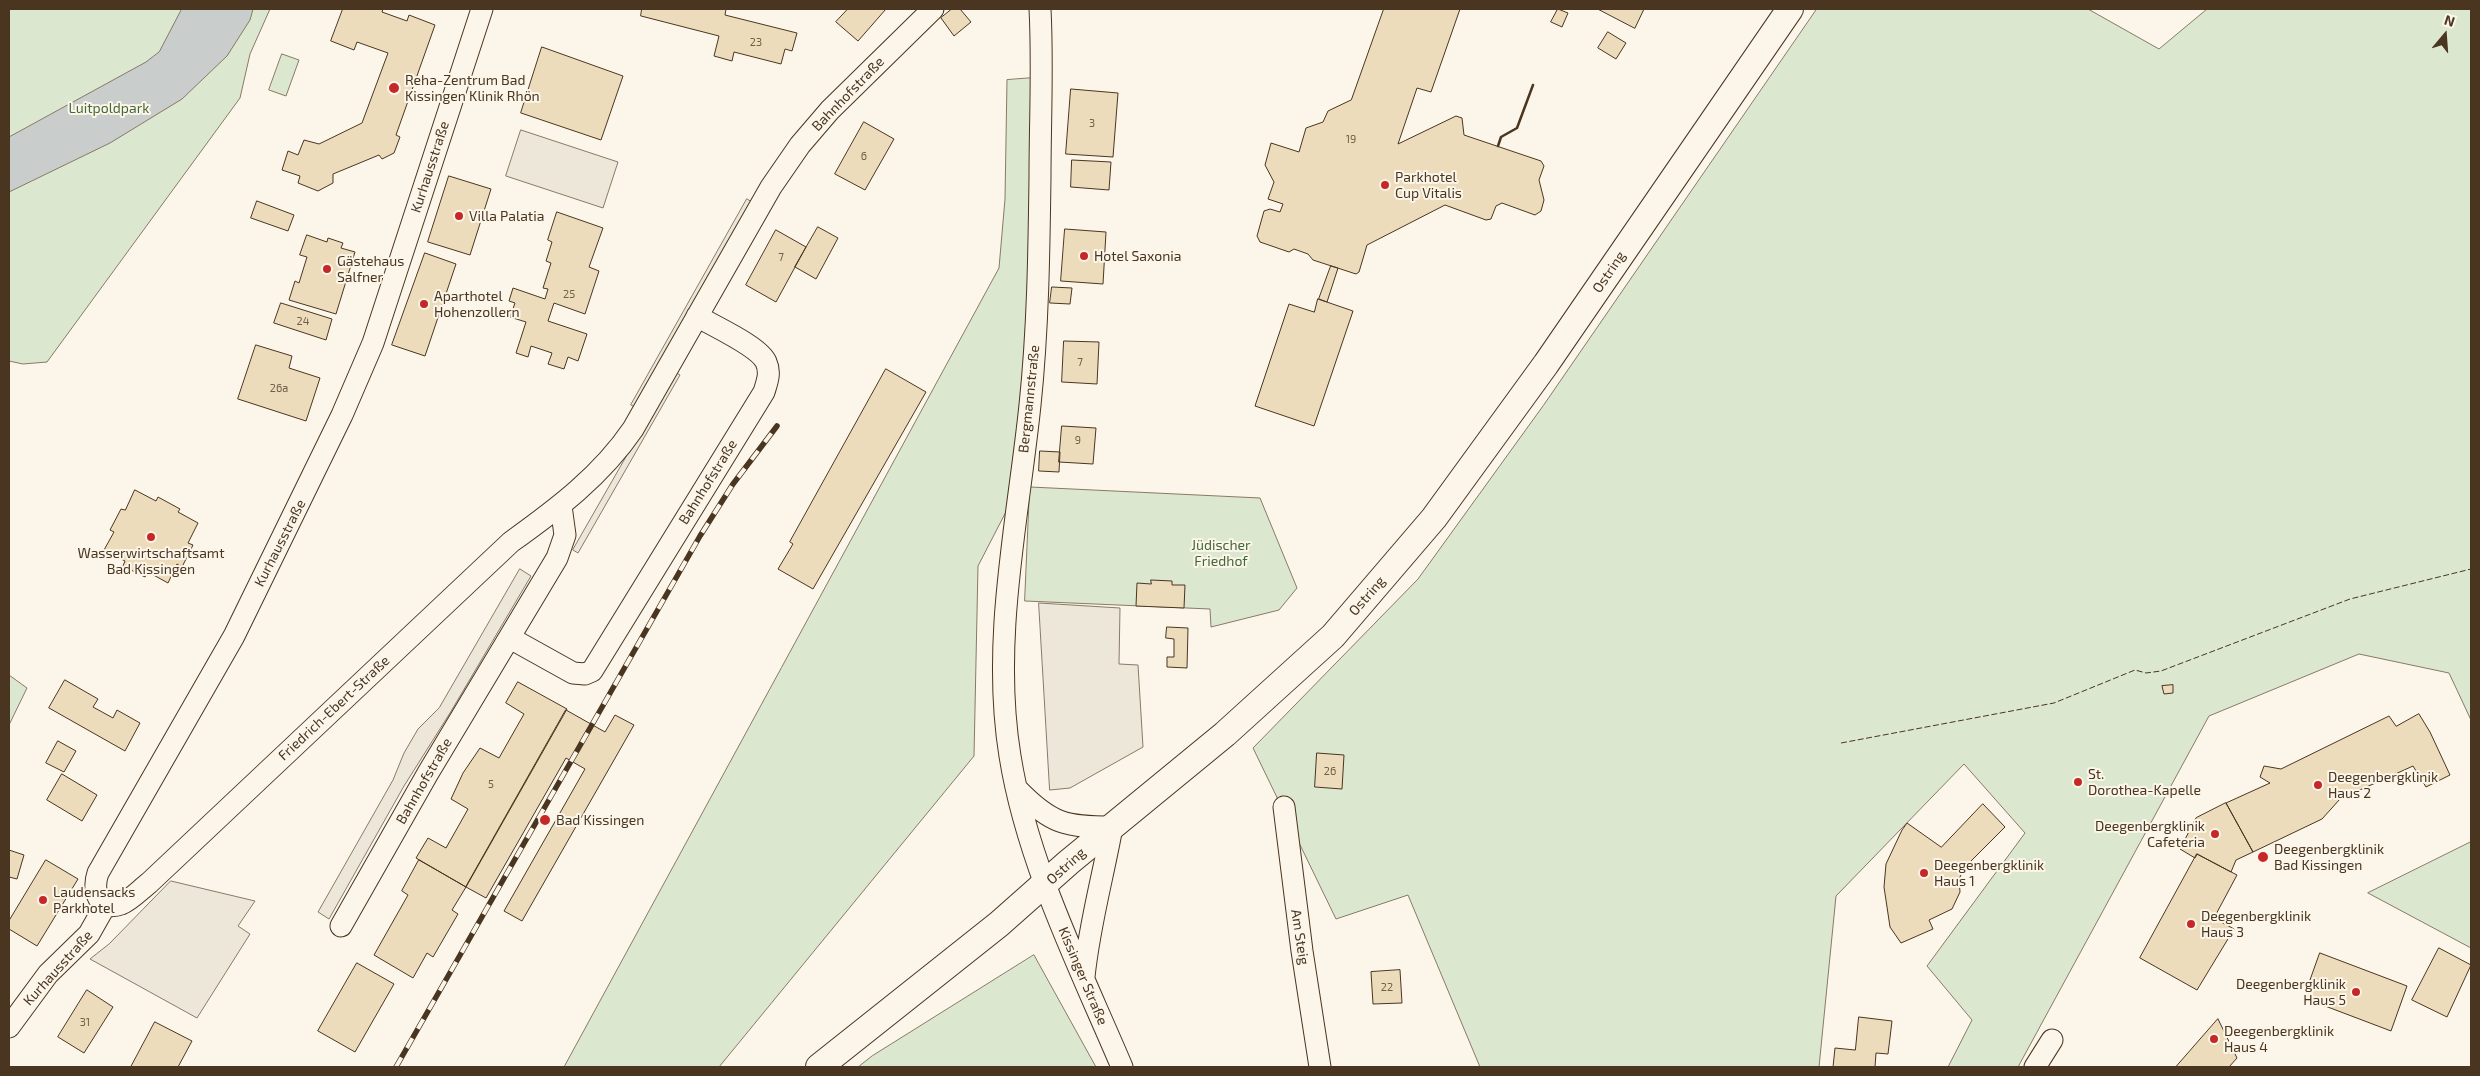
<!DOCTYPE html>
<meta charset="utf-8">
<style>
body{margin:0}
#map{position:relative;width:2480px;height:1076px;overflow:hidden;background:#fbf6e9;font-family:"Exo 2",sans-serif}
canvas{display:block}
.frame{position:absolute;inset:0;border:10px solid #4a3520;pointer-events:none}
.north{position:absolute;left:2420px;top:10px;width:50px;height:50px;-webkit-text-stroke:4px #fbf6e9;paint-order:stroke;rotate:18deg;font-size:14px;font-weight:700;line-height:20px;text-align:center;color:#4a3520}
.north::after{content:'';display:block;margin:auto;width:18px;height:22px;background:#4a3520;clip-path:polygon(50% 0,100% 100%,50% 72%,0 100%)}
</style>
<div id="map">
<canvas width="2480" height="1076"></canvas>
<div class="frame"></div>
<div class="north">N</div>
</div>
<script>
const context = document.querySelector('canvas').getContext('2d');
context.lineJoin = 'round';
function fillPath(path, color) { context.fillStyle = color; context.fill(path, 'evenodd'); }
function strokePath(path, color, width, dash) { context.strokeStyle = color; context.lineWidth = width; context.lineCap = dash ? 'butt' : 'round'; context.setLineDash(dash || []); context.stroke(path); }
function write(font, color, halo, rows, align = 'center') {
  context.font = font + ' "Exo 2",sans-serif'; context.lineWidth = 4; context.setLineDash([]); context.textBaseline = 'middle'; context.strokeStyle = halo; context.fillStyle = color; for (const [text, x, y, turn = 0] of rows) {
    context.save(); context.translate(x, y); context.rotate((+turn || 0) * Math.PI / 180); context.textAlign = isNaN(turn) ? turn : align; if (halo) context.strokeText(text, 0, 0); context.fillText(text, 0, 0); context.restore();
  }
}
const green = new Path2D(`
 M9 9H270L250 54 240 98 47 362 23 364 9 361V363Z
 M1817 9H2088L2159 49 2207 9H2471V720L2449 673 2359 654 2209 716 2018 1067H1948L1972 1020 1927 966 2025 833 1964 764 1836 896 1819 1067H1480L1408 895 1336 919 1253 748 1418 579 1543 406Z
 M282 54 299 60 286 96 269 90Z
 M1033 78 1031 304 1010 504 978 566 974 756 719 1067H564L999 268 1005 199 1007 80Z
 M1030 487 1260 498 1297 588 1279 610 1211 627 1210 609 1025 601Z
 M9 675 27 688 9 725Z
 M2471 842V948L2368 893Z
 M1034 955 1096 1067H858L872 1056Z`);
const parking = new Path2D(`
 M521 130 618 162 603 208 506 176Z
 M747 199 752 202 637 408 631 405Z
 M675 372 680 375 578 553 573 550Z
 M520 569 531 576 450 713 404 786 329 919 318 912 393 780 404 753 418 729 439 708Z
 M1039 603 1120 608 1119 664 1138 665 1143 747 1070 788 1050 790Z
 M171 881 255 901 238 926 250 934 197 1018 90 959 109 944Z`);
const water = new Path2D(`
 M182 9H253L250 20 227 56 182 99 110 143 9 192V137L146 62 159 52Z`);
const building = new Path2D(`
 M343 9H383L382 12 407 21 409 15 435 25 396 135 400 137 394 153 382 159 379 155 333 174V183L318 191 298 183 300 176 282 170 288 151 298 155 304 140 319 144 362 123 388 53 357 42 354 50 331 41Z
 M642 9H726L725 15 797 33 792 51 785 49 781 64 734 52 732 61 714 56 719 36 641 16Z
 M848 9H886L858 41 836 22Z
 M952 9H960L971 22 954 36 941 18Z
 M1384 9H1460L1431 92 1417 88 1398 144 1456 116 1462 118 1464 135 1541 161 1544 166 1539 180 1544 200 1541 211 1535 215 1502 203 1496 206 1491 219 1486 220 1445 205 1367 245 1359 272 1356 274 1313 260 1308 254 1294 249 1289 252 1260 242 1257 236 1264 211 1270 209 1280 212 1283 204 1268 199 1274 182 1265 165 1271 143 1299 152 1306 128 1323 122 1328 111 1351 100Z
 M1558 9 1568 13 1562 27 1551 22Z
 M1598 9H1644L1635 28Z
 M1608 32 1626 43 1616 59 1598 48Z
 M542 47 623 76 601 140 521 113Z
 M1071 89 1118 93 1113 157 1066 154Z
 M864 122 894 139 865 190 835 174Z
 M1072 160 1111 162 1109 190 1071 187Z
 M449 176 491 189 470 255 428 242Z
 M257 201 294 215 288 231 251 218Z
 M557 212 603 228 589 267 599 271 585 314 554 303 548 321 587 334 578 361 568 357 564 369 548 364 552 353 531 346 528 357 516 353 526 322 510 317 515 303 509 301 513 288 545 299 548 289 543 288 551 263 546 261 552 242 548 240Z
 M818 227 838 238 816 279 795 267Z
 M1065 229 1106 232 1103 284 1061 281Z
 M776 230 806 247 776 302 746 285Z
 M307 235 327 242 328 238 343 243 341 248 355 252 336 314 289 300 295 281 299 283 307 257 300 255Z
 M425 253 456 264 425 356 392 345Z
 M1331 266 1338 268 1327 302 1319 299Z
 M1052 287 1072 288 1070 304 1050 303Z
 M1318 299 1353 311 1314 426 1255 406 1289 304 1314 312Z
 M281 303 332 319 326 340 274 323Z
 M1064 341 1099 342 1097 384 1062 382Z
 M256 345 292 356 289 368 320 378 306 421 238 399Z
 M886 369 926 392 813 589 778 569 793 544 790 542Z
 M1062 426 1096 428 1093 464 1059 462Z
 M1040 451 1060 452 1059 472 1039 471Z
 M135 490 156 501 158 497 180 509 178 512 198 523 188 543 193 545 182 567 177 564 168 583 148 572 145 577 123 566 125 561 104 550 114 532 110 530 121 509 125 510Z
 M1151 580 1172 581V585H1185L1184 608 1136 606 1137 583 1151 584Z
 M1167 627 1188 628 1187 668 1167 667V657H1174V639L1166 638Z
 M65 680 98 699 93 707 113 718 117 710 140 723 125 751 49 708Z
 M518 682 567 709 466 887 416 858 428 838 446 848 468 809 451 799 463 773 480 748 499 758 524 714 506 703Z
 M2173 685V693L2164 694 2162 686Z
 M566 710 605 732 615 715 634 725 522 921 504 911 585 769 566 758 486 898 466 887Z
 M2419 714 2430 732 2450 775 2426 787 2413 766 2340 799 2322 819 2253 852 2226 803 2270 783 2260 777 2264 766 2281 769 2389 716 2396 726Z
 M58 741 76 751 64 772 46 763Z
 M1317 753 1344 755 1342 789 1315 787Z
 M62 774 97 795 82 821 47 800Z
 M2226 803 2253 852 2236 860 2231 872 2197 854 2195 858 2180 849 2196 818Z
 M1983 804 2005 827 1965 867 1959 879 1960 892 1952 909 1929 920 1933 929 1901 943 1890 927 1884 887 1886 864 1902 830 1907 823 1941 847Z
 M9 850 24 855 17 879 9 877Z
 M2197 854 2237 875 2214 918 2234 929 2197 990 2140 958Z
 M46 860 78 879 37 946 9 929V921Z
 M419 860 466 887 452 910 458 914 433 957 427 953 413 978 374 955 408 895 402 891Z
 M2439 948 2471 965 2447 1017 2412 1000Z
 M2320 953 2407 986 2391 1031 2304 998Z
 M357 963 394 984 355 1052 318 1031Z
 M1400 970 1402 1003 1373 1004 1371 972Z
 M87 990 113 1007 84 1053 58 1037Z
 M1859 1017 1892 1021 1888 1054 1876 1053 1875 1067H1833L1835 1048 1855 1050Z
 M2218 1019 2237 1058 2229 1067H2176Z
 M155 1022 192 1041 178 1067H131Z`);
const minor = new Path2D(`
 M482 9 373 343 342 415 234 636 98 873C92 890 98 912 121 904 131 900 141 889 149 883L511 542C557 509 601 476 633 429L771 187 800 145 830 110 933 9
 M1040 9C1043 65 1040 121 1040 177 1039 253 1038 329 1030 405 1018 521 991 640 1010 756 1027 863 1080 968 1122 1067
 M510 638 573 673 585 674 592 671 764 392C767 382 771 373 766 362 759 346 713 326 697 316
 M1018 790C1051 824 1066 827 1112 827 1103 877 1089 926 1084 977
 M1284 807 1302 951 1320 1067
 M341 926 428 773 557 558 565 535 561 506
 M9 1027 48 974 89 934 106 904
 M2035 1067 2052 1040`);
const major = new Path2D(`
 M819 1067 999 924 1069 862 1225 734 1333 636 1434 518 1546 364 1790 9`);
const rail = new Path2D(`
 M396 1067 700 536 733 484 777 426`);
const fence = new Path2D(`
 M1841 743 2054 703 2135 670 2146 673 2161 671 2350 599 2471 569`);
const wall = new Path2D(`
 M1498 146 1501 137 1517 128 1533 85`);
const markers = [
 [394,88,6,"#c62828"],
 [1385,185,5,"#c62828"],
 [459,216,5,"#c62828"],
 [1084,256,5,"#c62828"],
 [327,269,5,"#c62828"],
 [424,304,5,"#c62828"],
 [151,537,5,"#c62828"],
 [2078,782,5,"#c62828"],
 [2318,785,5,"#c62828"],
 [545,820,6,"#c62828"],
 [2215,834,5,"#c62828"],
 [2263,857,6,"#c62828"],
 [1924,873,5,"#c62828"],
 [43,900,5,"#c62828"],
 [2191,924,5,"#c62828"],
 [2356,992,5,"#c62828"],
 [2214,1039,5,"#c62828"]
];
const numberNames = [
 ["23",756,42],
 ["3",1092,123],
 ["19",1351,139],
 ["6",864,156],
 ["7",781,257],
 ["25",569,294],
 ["24",303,321],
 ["7",1080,362],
 ["26a",279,388],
 ["9",1078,440],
 ["26",1330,771],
 ["5",491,784],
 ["22",1387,987],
 ["31",85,1022]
];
const poiNames = [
 ["Reha-Zentrum Bad",405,80],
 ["Kissingen Klinik Rhön",405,96],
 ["Parkhotel",1395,177],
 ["Cup Vitalis",1395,193],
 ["Villa Palatia",469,216],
 ["Hotel Saxonia",1094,256],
 ["Gästehaus",337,261],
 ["Salfner",337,277],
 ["Aparthotel",434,296],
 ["Hohenzollern",434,312],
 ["Wasserwirtschaftsamt",151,553,"center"],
 ["Bad Kissingen",151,569,"center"],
 ["St.",2088,774],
 ["Dorothea-Kapelle",2088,790],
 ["Deegenbergklinik",2328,777],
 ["Haus 2",2328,793],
 ["Bad Kissingen",556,820],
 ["Deegenbergklinik",2205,826,"right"],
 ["Cafeteria",2205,842,"right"],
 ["Deegenbergklinik",2274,849],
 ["Bad Kissingen",2274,865],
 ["Deegenbergklinik",1934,865],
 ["Haus 1",1934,881],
 ["Laudensacks",53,892],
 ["Parkhotel",53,908],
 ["Deegenbergklinik",2201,916],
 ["Haus 3",2201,932],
 ["Deegenbergklinik",2346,984,"right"],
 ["Haus 5",2346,1000,"right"],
 ["Deegenbergklinik",2224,1031],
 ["Haus 4",2224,1047]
];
const streetNames = [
 ["Bahnhofstraße",848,94,-46],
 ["Kurhausstraße",430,167,-72],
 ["Ostring",1609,272,-56],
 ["Bergmannstraße",1029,399,-84],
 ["Bahnhofstraße",708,482,-58],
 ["Kurhausstraße",280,543,-63],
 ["Ostring",1367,596,-49],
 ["Friedrich-Ebert-Straße",334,708,-43],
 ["Bahnhofstraße",424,781,-60],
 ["Ostring",1066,866,-42],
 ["Am Steig",1300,937,81],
 ["Kurhausstraße",58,968,-48],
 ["Kissinger Straße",1083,976,67]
];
const parkNames = [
 ["Luitpoldpark",109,108],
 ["Jüdischer",1221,545],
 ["Friedhof",1221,561]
];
fillPath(green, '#dce7d0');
strokePath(green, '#887966', 1);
fillPath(parking, '#ede7d9');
strokePath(parking, '#887966', 1);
fillPath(water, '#c9cecd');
strokePath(water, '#887966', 1);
fillPath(building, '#ecdcbc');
strokePath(building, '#4a3520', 1);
strokePath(minor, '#4a3520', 23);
strokePath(major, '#4a3520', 28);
strokePath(minor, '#fbf6e9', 21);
strokePath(major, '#fbf6e9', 26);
strokePath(rail, '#4a3520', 5.5);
strokePath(rail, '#fbf6e9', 4, [11]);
strokePath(fence, '#4a3520', 1, [6, 2.5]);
strokePath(wall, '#4a3520', 2.5);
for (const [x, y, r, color] of markers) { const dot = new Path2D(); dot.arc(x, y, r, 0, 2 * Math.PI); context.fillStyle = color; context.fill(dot); strokePath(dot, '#fbf6e9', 2); }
write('11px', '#725f47', null, numberNames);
write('14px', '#4a3520', '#fbf6e9', poiNames, 'left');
write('14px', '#4a3520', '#fbf6e9', streetNames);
write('14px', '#436837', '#fbf6e9', parkNames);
</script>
